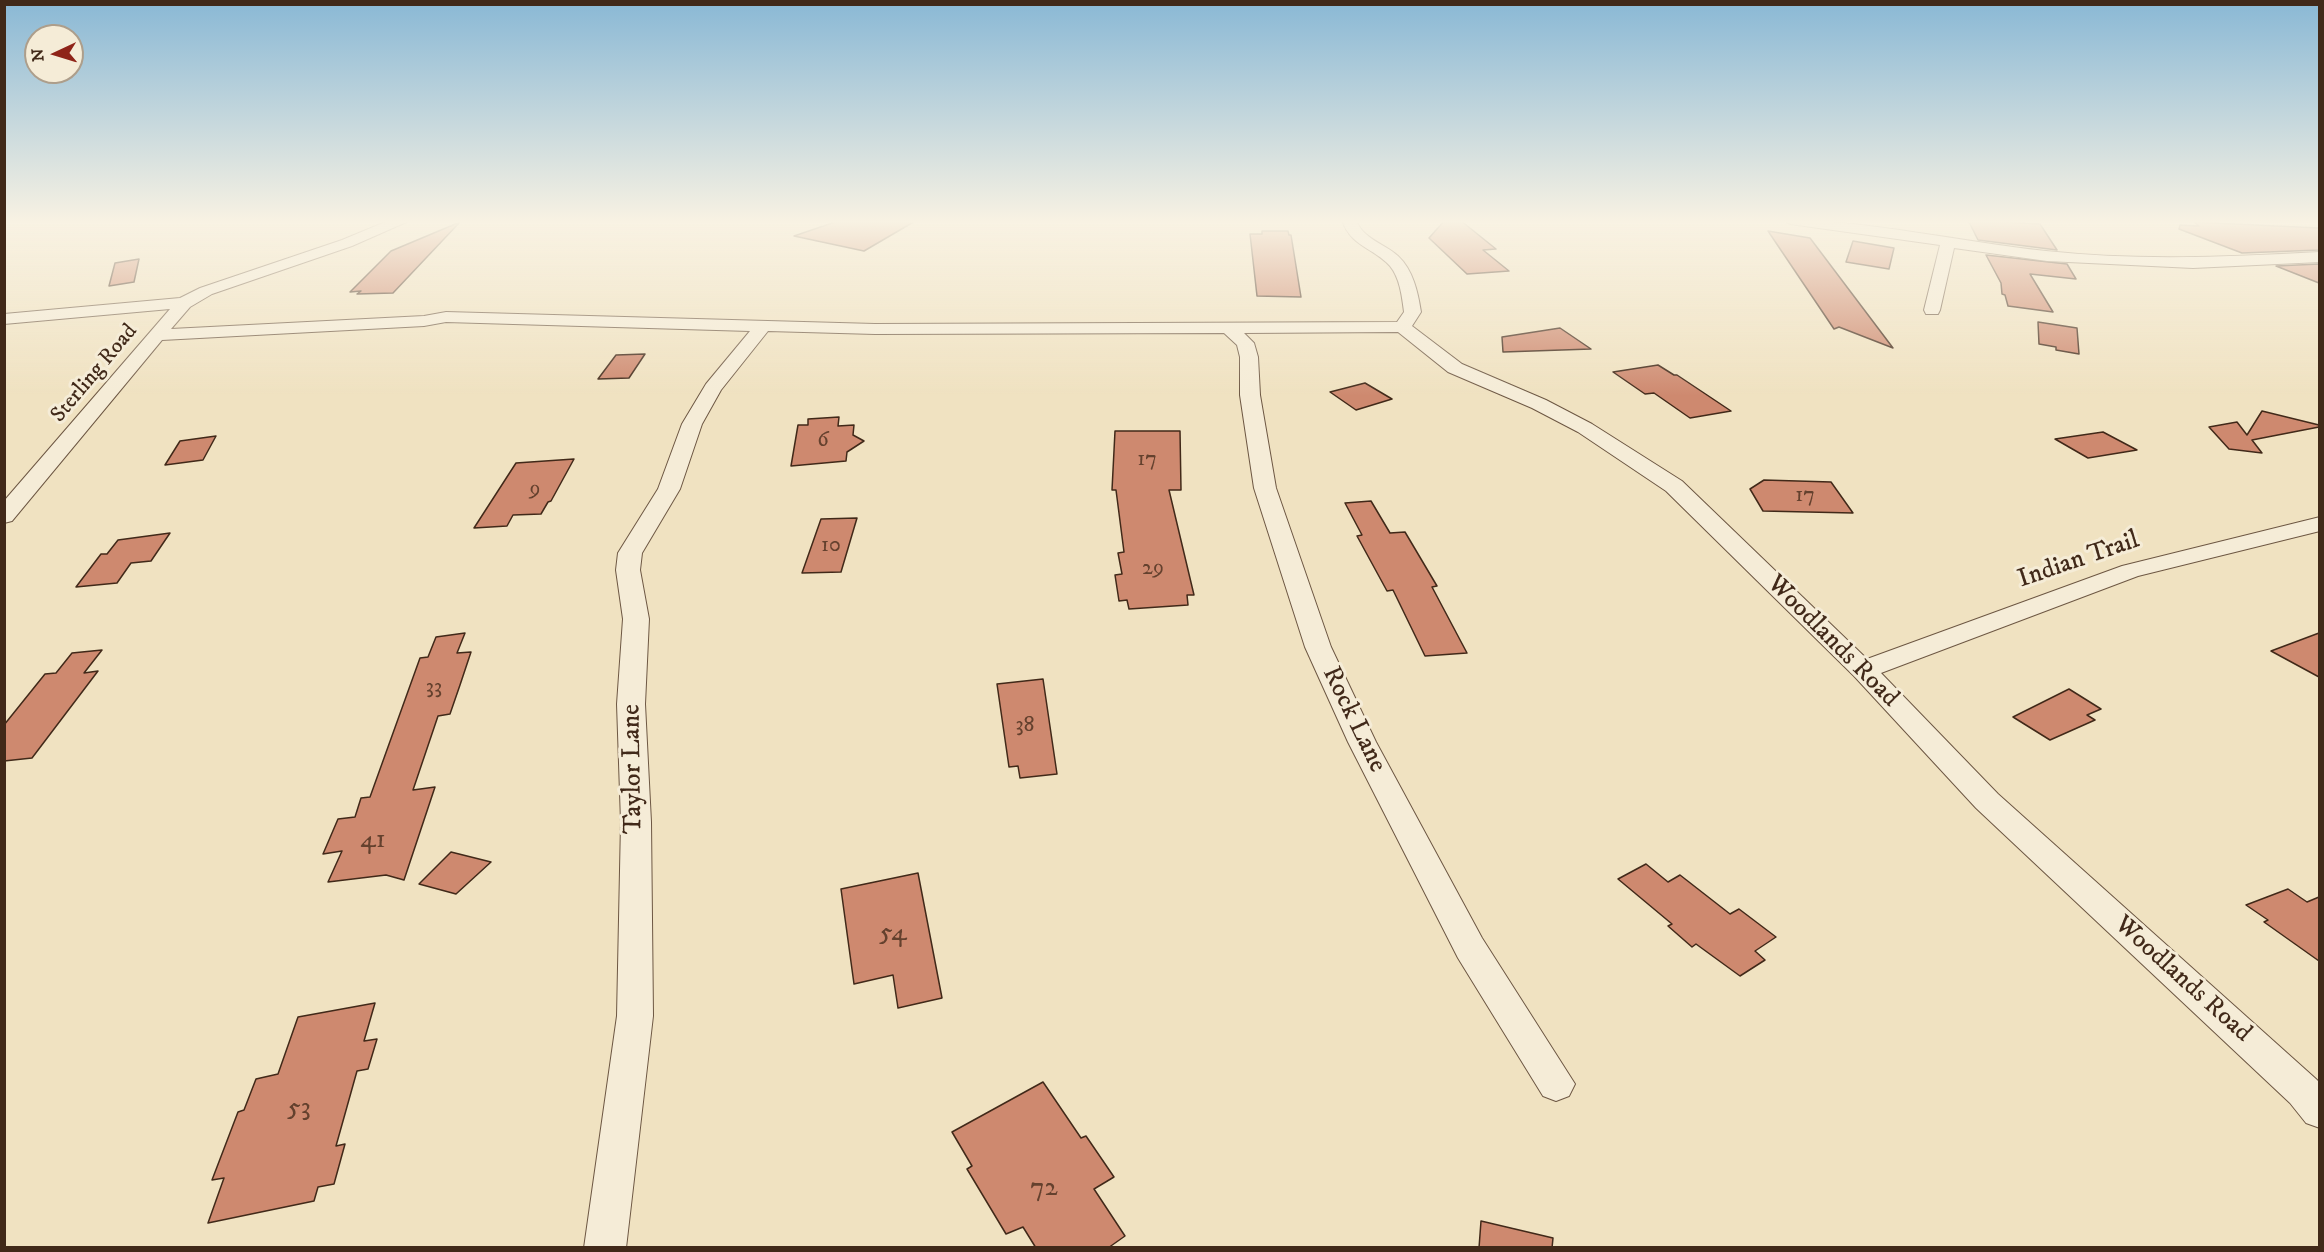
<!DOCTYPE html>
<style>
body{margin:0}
#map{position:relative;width:2324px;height:1252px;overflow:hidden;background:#f0e2c1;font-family:"IM FELL DW Pica",serif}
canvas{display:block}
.frame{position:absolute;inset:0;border:6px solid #412919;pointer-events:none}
.north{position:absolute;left:24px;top:24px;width:60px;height:60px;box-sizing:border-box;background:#f5ecd7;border:2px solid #ad9e8b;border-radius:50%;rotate:266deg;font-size:16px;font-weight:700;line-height:24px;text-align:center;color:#412919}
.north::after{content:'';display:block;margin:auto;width:21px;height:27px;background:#8f2418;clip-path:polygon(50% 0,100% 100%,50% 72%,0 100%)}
</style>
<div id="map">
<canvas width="2324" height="1252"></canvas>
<div class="frame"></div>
<div class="north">N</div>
</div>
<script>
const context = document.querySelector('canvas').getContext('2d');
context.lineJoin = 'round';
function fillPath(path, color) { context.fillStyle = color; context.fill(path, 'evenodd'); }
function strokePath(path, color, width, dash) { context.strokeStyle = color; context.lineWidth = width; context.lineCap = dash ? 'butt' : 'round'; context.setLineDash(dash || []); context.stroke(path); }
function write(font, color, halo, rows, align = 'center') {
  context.font = font + ' "IM FELL DW Pica",serif'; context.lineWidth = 6; context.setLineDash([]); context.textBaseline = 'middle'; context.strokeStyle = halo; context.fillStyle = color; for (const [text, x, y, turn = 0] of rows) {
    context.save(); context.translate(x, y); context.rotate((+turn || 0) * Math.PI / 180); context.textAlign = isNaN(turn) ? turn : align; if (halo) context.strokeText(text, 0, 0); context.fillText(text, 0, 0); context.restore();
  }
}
const building = new Path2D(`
 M841 220H917L864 251 794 236Z
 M1445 220H1460L1496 249 1483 250 1509 271 1467 274 1429 238Z
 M1968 220 2040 224 2057 250 1978 240Z
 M460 222 393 293 357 294 361 291 350 292 391 251Z
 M2194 222 2319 228V250L2242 253 2179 229 2180 225 2199 226Z
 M1262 231H1288L1289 235H1291L1301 297 1257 296 1250 234H1262Z
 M1768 231 1810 238 1893 348 1839 327 1834 329Z
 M1853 241 1894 248 1889 269 1846 262Z
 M1986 255 2067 264 2076 279 2030 274 2053 312 2008 306 2005 295 2002 294 2001 283Z
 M139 259 134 282 109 286 115 263Z
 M2319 264V283L2276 266Z
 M2038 322 2077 328 2079 354 2056 350V347L2039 344Z
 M1560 328 1591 349 1503 352 1502 337Z
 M645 354 629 378 598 379 616 355Z
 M1658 365 1674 375H1677L1731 411 1690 418 1654 393 1645 394 1613 372Z
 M1365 383 1392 399 1356 410 1330 392Z
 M2262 411 2319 425V427L2252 440 2262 453 2229 449 2209 427 2237 422 2247 435Z
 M839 417 838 426 854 425 853 435 864 441 847 452 846 461 791 466 798 425H808V419Z
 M1115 431H1180L1181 490H1169L1194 595H1187L1188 605 1129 609 1127 600 1119 601 1115 575 1122 574 1118 553 1124 552 1116 490H1112Z
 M2103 432 2137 450 2088 458 2055 439Z
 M216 436 203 460 165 465 180 441Z
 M574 459 551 501 548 502 541 514 513 515 507 526 474 528 516 463Z
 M1764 480 1831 482 1853 513 1763 511 1750 489Z
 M1371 501 1390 533 1405 532 1437 586 1432 587 1467 653 1425 656 1393 590 1387 591 1357 536 1362 535 1345 503Z
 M857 518 841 572 802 573 821 519Z
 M170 533 151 561 131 563 117 583 76 587 101 554H107L118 540Z
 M465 633 457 653 471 652 460 685 450 714 438 716 413 790 435 787 404 880 386 875 328 882 342 851 323 854 338 819 355 817 361 798 370 797 420 658 428 657 436 637Z
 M2319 633V677L2271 651Z
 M102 650 84 673 98 671 32 758 4 761V725L45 674 56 673 72 653Z
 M1043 679 1057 774 1020 778 1018 766 1009 767 997 684Z
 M2069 689 2101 709 2087 715 2095 720 2050 740 2013 717Z
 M451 852 491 862 456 894 419 884Z
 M1646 864 1668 882 1680 875 1730 914 1739 909 1776 937 1755 951 1765 960 1740 976 1696 944 1692 947 1668 926 1672 924 1618 879Z
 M918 873 942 998 898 1008 893 975 854 984 841 889Z
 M2288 889 2307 902 2319 897V961L2264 922 2268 920 2246 905Z
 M375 1003 364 1041 377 1039 368 1069 357 1071 336 1146 345 1144 334 1184 318 1187 314 1201 208 1223 224 1178 212 1180 238 1112 244 1110 256 1079 278 1074 298 1017Z
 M1043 1082 1081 1138 1086 1136 1114 1177 1094 1189 1125 1236 1108 1248H1036L1023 1227 1006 1234 967 1169 972 1166 952 1132Z
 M1481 1221 1553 1238 1552 1248H1479Z`);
const minor = new Path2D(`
 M390 220H411L352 246 212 294 190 307 171 329 424 316 446 312 875 324 1397 322 1404 312C1402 297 1400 278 1390 266 1374 248 1350 246 1342 220H1356C1364 240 1384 243 1398 256 1413 270 1418 292 1421 312L1412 326 1462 364 1546 400 1592 424 1682 481 1867 659 2122 566 2320 517V531L2138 576 1881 673 1998 794 2316 1079 2320 1083V1128L2306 1123 2290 1103 1976 808 1854 676 1666 491 1578 432 1532 408 1448 372 1398 332 1244 333 1254 343 1258 357 1260 395 1276 488 1331 647 1376 742 1482 938 1575 1084 1569 1096 1556 1101 1543 1096 1458 958 1348 742 1305 647 1254 488 1240 395V357L1237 345 1224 333 875 334 768 331 721 390 702 424 680 489 642 553 640 570 649 619 645 704 651 822 653 1016 626 1248H584L617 1016 621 822 617 704 623 619 616 570 618 553 658 489 682 424 706 384 750 331 446 322 424 326 162 340 12 521 4 523V501L170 309 4 324V314L180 298 200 288 342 240Z
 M1783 220C1871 220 1958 242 2046 251 2137 261 2228 257 2320 252V262L2193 268 2047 261 1954 248 1940 310 1938 314H1926L1924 310 1940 245 1790 224Z`);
const farStreetnames = [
 ["Sterling Road",95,374,-50]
];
const numberNames = [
 ["6",823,441],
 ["17",1147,460],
 ["9",535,490],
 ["17",1805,496],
 ["10",831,546],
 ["29",1153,569],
 ["33",434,688],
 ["38",1025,726]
];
const streetNames = [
 ["Indian Trail",2079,561,-19],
 ["Woodlands Road",1832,642,45],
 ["Rock Lane",1353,720,64],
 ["Taylor Lane",634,769,-91],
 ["Woodlands Road",2182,980,42]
];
const nearNumbernames = [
 ["41",373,841],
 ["54",893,934],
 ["53",299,1109],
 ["72",1044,1189]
];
fillPath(building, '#ce896f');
strokePath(building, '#412919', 1.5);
strokePath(minor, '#6d5743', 2);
fillPath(minor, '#f5ecd7');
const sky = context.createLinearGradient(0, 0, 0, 396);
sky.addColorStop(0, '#89b8d5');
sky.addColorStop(0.56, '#f8f2e3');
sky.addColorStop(1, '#f8f2e300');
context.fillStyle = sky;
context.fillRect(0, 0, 2324, 396);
write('22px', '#412919', '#f5ecd7', farStreetnames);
write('22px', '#64412e', null, numberNames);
write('26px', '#412919', '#f5ecd7', streetNames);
write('27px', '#64412e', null, nearNumbernames);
</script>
